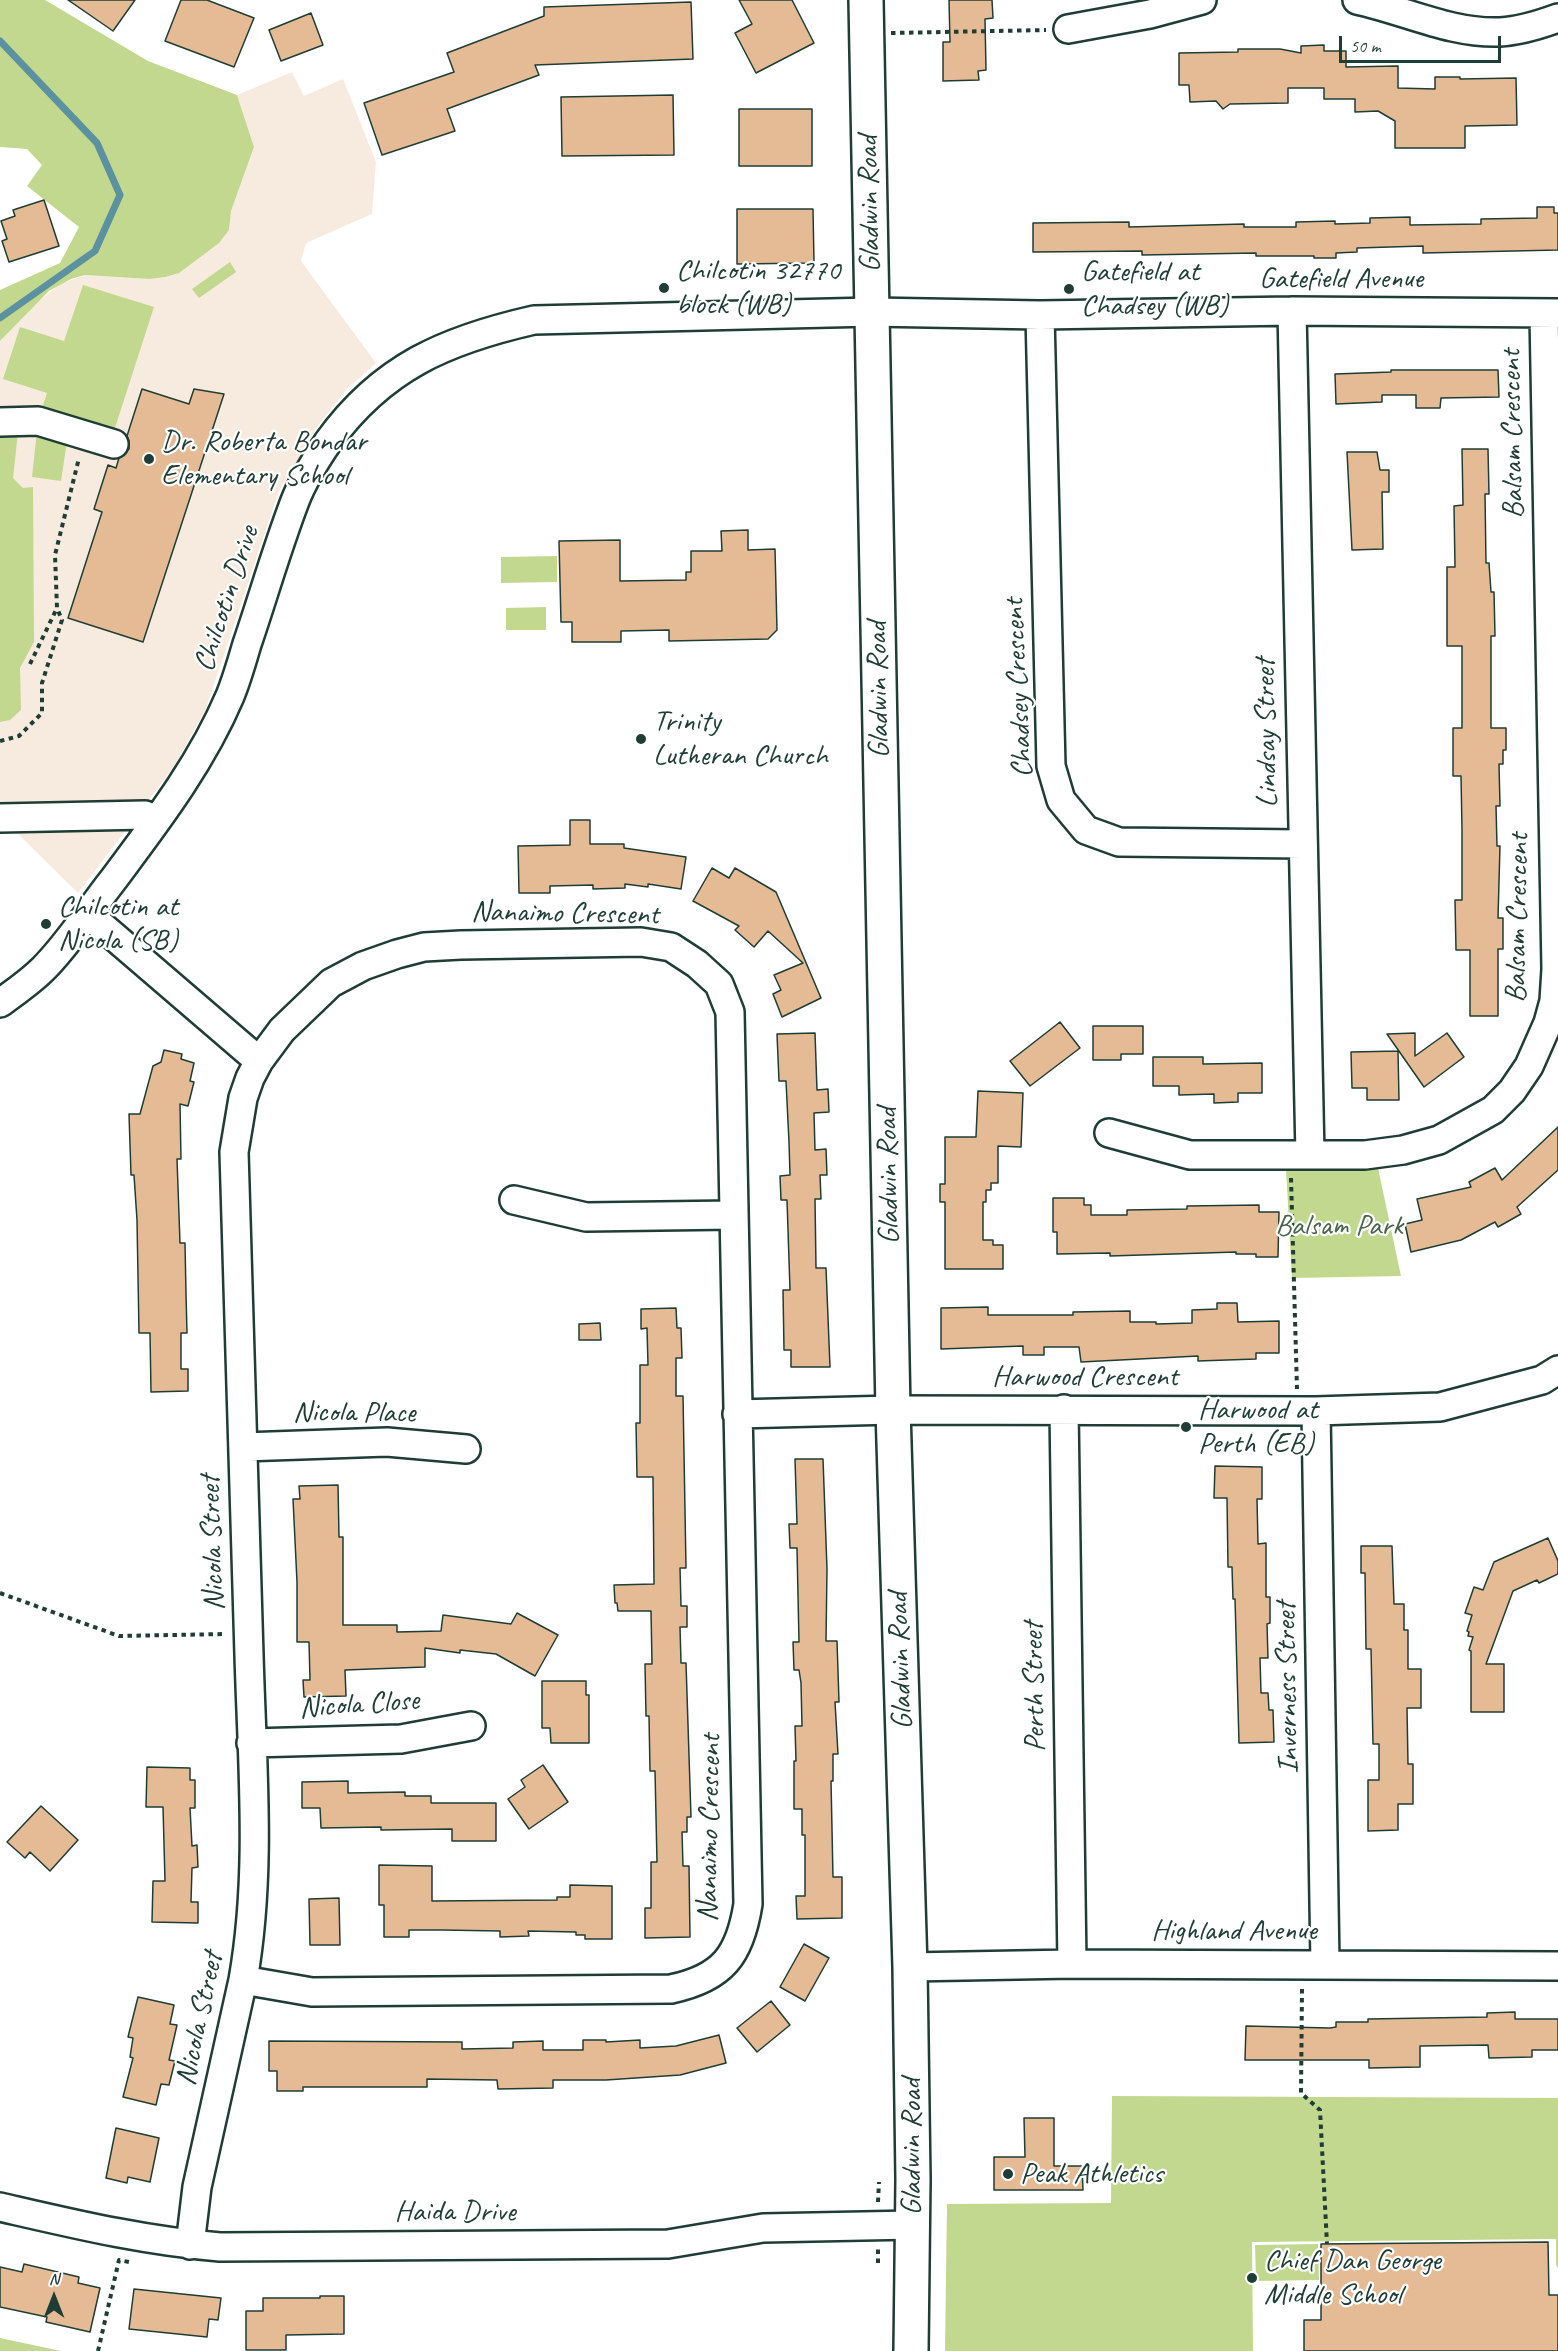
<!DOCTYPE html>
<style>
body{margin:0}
#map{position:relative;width:1558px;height:2351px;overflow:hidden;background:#fff;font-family:Caveat,sans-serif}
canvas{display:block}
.north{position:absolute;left:24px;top:2267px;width:60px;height:60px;-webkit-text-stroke:4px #fff;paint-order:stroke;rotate:0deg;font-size:16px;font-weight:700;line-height:24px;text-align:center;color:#1f3d34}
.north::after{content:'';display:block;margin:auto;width:21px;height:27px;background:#1f3d34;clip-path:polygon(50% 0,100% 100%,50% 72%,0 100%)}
.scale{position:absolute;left:1339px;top:36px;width:162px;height:27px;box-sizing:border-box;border:3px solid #1f3d34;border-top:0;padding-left:8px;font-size:18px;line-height:21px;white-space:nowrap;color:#1f3d34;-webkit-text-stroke:4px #fff;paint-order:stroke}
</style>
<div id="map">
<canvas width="1558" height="2351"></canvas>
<div class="north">N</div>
<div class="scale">50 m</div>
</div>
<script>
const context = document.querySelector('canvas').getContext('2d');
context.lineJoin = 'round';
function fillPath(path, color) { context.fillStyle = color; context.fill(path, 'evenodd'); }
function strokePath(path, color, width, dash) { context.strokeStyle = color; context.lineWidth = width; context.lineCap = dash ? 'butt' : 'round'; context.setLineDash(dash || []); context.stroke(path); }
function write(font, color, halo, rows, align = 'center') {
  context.font = font + ' Caveat,sans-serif'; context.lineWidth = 4.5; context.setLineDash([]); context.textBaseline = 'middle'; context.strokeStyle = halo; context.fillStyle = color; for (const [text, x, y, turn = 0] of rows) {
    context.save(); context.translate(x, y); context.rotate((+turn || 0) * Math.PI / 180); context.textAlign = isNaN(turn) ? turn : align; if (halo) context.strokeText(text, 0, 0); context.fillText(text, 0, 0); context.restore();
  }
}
const built = new Path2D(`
 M292 72 304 96 343 79 376 162 372 214 306 243 301 261 376 363 346 390 317 427 279 491 205 711 173 768 78 893 13 829 0 830V341L32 307 60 284 85 275 149 279 229 230 231 211 254 147 237 95Z`);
const green = new Path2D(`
 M0 0H45L148 61 237 95 254 147 231 211 229 230 219 243 179 273 165 277 149 279 85 275 71 279 49 291 0 341V290L60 263 79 227 27 186 42 165 27 149 0 147Z
 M230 262 236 272 199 298 192 289Z
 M83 285 154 307 114 431 42 408 47 393 3 379 20 327 64 341Z
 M37 431 68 435 61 481 32 477Z
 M18 432 13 478 23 488 33 487 34 642 20 668 21 710 10 720 0 722V433Z
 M557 556V582L501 583V557Z
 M546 607V630H506V608Z
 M1378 1168 1401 1276 1292 1278 1286 1169Z
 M1112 2096 1558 2098V2268L1556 2265V2239L1252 2242 1253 2351H945L947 2204 1111 2203Z
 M1318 2244 1319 2280 1256 2281 1255 2245Z
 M0 2338 61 2351H0Z`);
const stream = new Path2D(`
 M0 41 97 143 120 195 95 251 0 318`);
const building = new Path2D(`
 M68 0H135L113 31Z
 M181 0H207L254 18 234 67 165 41Z
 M739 0H792L814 43 756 73 735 33 752 24Z
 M949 0H992L993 18 985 19 986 70 978 71 979 80 943 81V42H950Z
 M691 2 693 59 535 65 539 75 447 109 455 131 382 155 364 103 454 72 447 53 544 16V7Z
 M311 13 323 45 281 61 269 30Z
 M1324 45V51H1346V67L1398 66V88L1435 89V77H1460V79L1516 78 1517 125 1465 126V148H1395V121L1378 111 1355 112V99H1324V88H1288V103L1230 104 1223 109 1216 101 1190 102 1189 85H1179V53L1238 52V49H1280L1301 53V46Z
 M673 95 674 155 562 156 561 97Z
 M739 109H812V166H739Z
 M44 200 59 246 9 262 2 241 7 239 1 221 15 216 13 210Z
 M1537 207H1554V213H1558V250L1423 253V246L1357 248V252L1336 253V258H1314V256H1256V253L1142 255V251L1033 252V223L1129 222V227L1244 224V227H1296V222L1335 221V224L1370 223V218L1410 217V225L1481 224V219L1537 218Z
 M737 209H813L814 263 737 264Z
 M1391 370H1498L1499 397 1441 398 1440 408H1416V395H1382V402L1336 404 1335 374 1391 372Z
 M142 389 189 404 194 389 224 394 143 642 68 618 102 512 94 509 108 465 116 468 119 458 129 449V441L127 436Z
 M1462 449H1488L1489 494H1485L1486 563H1489L1491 592H1494L1495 636H1491V728H1506V750H1503V764H1499L1500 806H1496L1497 846H1500L1498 918H1503V949H1498V1016H1470V950H1456L1455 900H1462V830L1461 776H1453V728H1462V646H1447V567H1455L1454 506 1463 505Z
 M1347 452H1377L1380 470H1389V492H1382L1383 549 1352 550Z
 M748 530V550L775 549 777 630 768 639 669 641V630L621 631V642H572V622H561L559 541 620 540V581L686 580V572H691V551H722L721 531Z
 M570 820H590V844H624V848L686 857 681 889 648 884V887L625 884V888L593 889V885L550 886V893H519L518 846 570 845Z
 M712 868 729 878 735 868 776 892 821 998 782 1017 773 994 781 990 774 975 803 963 768 931 754 947 735 930 739 926 693 901Z
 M1060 1022 1080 1048 1030 1086 1010 1061Z
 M1093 1026H1143V1054H1121V1060H1093Z
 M815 1033 817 1090 828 1089 829 1112 814 1113 815 1150 826 1149 827 1175H820L821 1199H815L816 1268H826L830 1367H791V1350H784L783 1290H790L787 1200H781L780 1176 790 1175 789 1142 786 1081H779L777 1034Z
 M1415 1033V1056L1447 1033 1464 1057 1424 1087 1387 1034Z
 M164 1050 182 1054 181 1059 194 1063 190 1081 194 1082 188 1106 180 1104 181 1159H177L180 1243H185L186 1294 187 1333H181V1369H188V1391L151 1392 150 1333H139L137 1220 134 1175H131L129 1114H140L153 1066 161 1062Z
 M1398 1051 1399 1100H1367V1088H1352L1351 1052Z
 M1153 1057H1203V1064L1262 1063V1093H1238V1102L1214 1103V1094L1179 1095V1086H1153Z
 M978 1091 1023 1093 1021 1147 998 1146V1183H991V1190H986V1202H983V1240H993V1245H1003V1269H945V1202H940V1184H945V1137H976Z
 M1558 1127V1170L1517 1207 1521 1214 1498 1227 1495 1222 1461 1240 1411 1252 1405 1224 1422 1220 1417 1199 1471 1187 1469 1182 1495 1168 1502 1180Z
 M1053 1198H1084V1205H1091V1215H1127V1210L1187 1209V1206L1259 1205V1212H1279L1278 1257H1256V1254H1236V1252L1110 1256V1253L1057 1254V1232H1053Z
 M1217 1303H1237L1238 1322 1279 1321V1353H1256V1359L1198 1361V1356L1081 1362 1079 1347H1044V1355H1023V1346L941 1349V1308L988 1307V1315H1073V1312L1130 1311V1322H1156V1324L1192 1323V1310L1217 1309Z
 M676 1308 677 1328H681L682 1358H676V1396H683L686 1568H680L681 1606H687V1627H680L681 1663H686L691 1817H687V1832H682L683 1866H689L690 1937 645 1938V1908H651V1862H657L655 1771H650L649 1716H646L645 1664H652L651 1611H618L617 1603H615L614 1585 654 1584 653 1477H637L636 1423H640V1365H648L647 1328 641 1329V1309Z
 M600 1323 601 1340H579V1324Z
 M795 1459H823L827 1569 826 1641H837L839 1702H835L838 1754H833V1781H831L833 1877H842V1918L797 1919 796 1896H805V1835H802V1809H794V1761H796L795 1726H802L801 1683 799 1670H794L793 1642H799L797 1548H790L789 1524H797Z
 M1215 1466 1262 1467V1499H1257L1258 1544 1266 1543V1597H1270V1623L1267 1624 1268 1658H1260L1261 1693H1268L1269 1710H1273L1274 1742 1239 1743 1235 1599H1233L1232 1567H1228L1227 1498H1214Z
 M338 1485 339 1537H343V1625H397V1632L441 1631 443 1615 511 1624 517 1613 558 1635 535 1676 496 1654 460 1650V1653L425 1648V1667L345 1670 346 1696 304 1697 303 1680H310L309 1642H297V1582L293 1499H300L299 1486Z
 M1548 1538 1558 1561V1574L1539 1583 1537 1580 1513 1591 1486 1664H1504V1712H1471V1651L1469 1650 1473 1637 1468 1636 1469 1632 1467 1631 1472 1615 1465 1613 1474 1587 1483 1590 1494 1562Z
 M1361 1546H1392L1394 1604H1404V1630H1408V1669H1421V1708H1407L1408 1764H1413V1804H1398V1830L1368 1831V1780H1379V1744H1373L1371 1649H1366L1365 1573H1361Z
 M542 1681H586V1695H589V1743H551L550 1728H542Z
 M543 1765 568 1802 529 1829 508 1799 525 1787 521 1780Z
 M147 1767 190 1768V1780H195V1808H190L192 1846 197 1845 198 1867 192 1868 191 1902H198V1923L152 1922 153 1881H165L163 1807H146Z
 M348 1781V1793L405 1792V1796H431V1803H496V1841H452V1829L381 1830V1827L321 1828 320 1808H302V1782Z
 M41 1806 78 1840 50 1871 30 1852 25 1858 7 1842Z
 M379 1865 432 1866V1901L557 1900V1897H570V1885L612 1886V1939H585V1935H576V1932L528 1931 529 1936 500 1937V1931L442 1930H409V1937H384V1905H379Z
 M339 1898 340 1945H310L309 1899Z
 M804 1944 829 1958 805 2001 780 1987Z
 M138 1997 174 2005 170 2024 177 2025 169 2060 175 2061 169 2085 161 2084 156 2105 123 2097 133 2058 130 2057 133 2038 128 2037Z
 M771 2001 790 2025 757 2052 737 2028Z
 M1515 2012V2019H1558V2050H1532V2057L1489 2058 1488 2045 1420 2046V2067L1369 2068V2060H1245L1246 2026 1330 2028 1336 2027V2022H1368V2019L1487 2017V2013Z
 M719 2035 726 2063 680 2075 606 2080H553V2088L498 2089 497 2080 427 2079V2087H303V2091H277V2071H269V2041L462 2042V2049L513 2048V2042L543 2041V2050H583V2040H606V2042L640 2040V2048L676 2046Z
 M1024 2118H1054V2166H1082L1083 2190H994V2157H1025Z
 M116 2128 159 2138 150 2182 128 2177 127 2183 106 2178Z
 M1548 2242 1549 2295H1558V2351H1304V2320H1321V2244Z
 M24 2264 79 2277 78 2283 100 2288 90 2332 46 2322 47 2317 0 2307V2267L22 2272Z
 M134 2289 221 2298 218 2320 209 2319 207 2337 129 2329Z
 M320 2296H344V2334L286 2335V2350H246V2311H263V2298H320Z`);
const path = new Path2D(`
 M891 33 1046 30
 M30 664 57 608
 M0 741 19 736 42 713V683L62 620 57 608 55 555 79 458
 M1291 1178 1297 1389
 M0 1593 119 1636 226 1634
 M1302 1989 1301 2093 1320 2110 1327 2244
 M878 2202 879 2182
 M878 2263V2248
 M98 2351 119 2260 129 2262`);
const minor = new Path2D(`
 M1357 0C1404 10 1451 34 1500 32 1520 31 1539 25 1558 18
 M1068 29 1150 14 1202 0
 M1292 311 1310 1155
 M1040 315 1051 766 1061 800 1086 830 1119 842 1302 844
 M0 422 38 421 114 444
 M0 818 145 815
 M89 915 259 1061
 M0 1003C14 993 30 982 43 969 70 942 90 909 113 880 157 821 201 764 230 696 237 679 242 661 247 644 263 597 277 548 295 501 303 480 315 461 328 442 382 367 446 340 534 320L872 312 1040 315 1292 311 1558 313
 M1109 1133 1190 1155H1365L1403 1150 1439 1140 1493 1110 1512 1091 1529 1066 1548 1023 1554 1001 1556 969 1544 313
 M514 1200 586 1217 733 1215
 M1064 1409 1072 1964
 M1316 1411 1325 1964
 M737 1414 893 1410 1316 1411 1440 1407 1542 1380 1558 1370
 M243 1447 387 1442 466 1449
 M251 1743 401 1739 471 1726
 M910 1967 1072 1964 1558 1966
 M0 2207C74 2224 144 2241 220 2247L668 2244 763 2228 913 2225
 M190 2245 197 2187 243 1980C262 1873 252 1763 249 1655 244 1487 239 1320 234 1152L243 1098 250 1078 259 1061 282 1030 331 983 363 966 397 954 424 947 461 945 641 942 671 947 697 964 719 984 730 1012 748 1904C740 1955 723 1978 671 1989L312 1992 243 1980`);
const major = new Path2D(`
 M866 0 893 1410 910 1967 913 2179 911 2351`);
const markers = [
 [664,288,6,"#1f3d34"],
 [1069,289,6,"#1f3d34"],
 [149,459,6,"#1f3d34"],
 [641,739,6,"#1f3d34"],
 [46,924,6,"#1f3d34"],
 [1186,1427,6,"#1f3d34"],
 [1008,2174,6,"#1f3d34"],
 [1252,2278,6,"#1f3d34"]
];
const streetNames = [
 ["Gladwin Road",870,204,-91],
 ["Gatefield Avenue",1341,279],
 ["Balsam Crescent",1513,434,-91],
 ["Chilcotin Drive",227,599,-72],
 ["Chadsey Crescent",1019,688,-93],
 ["Gladwin Road",879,690,-91],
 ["Lindsay Street",1267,733,-91],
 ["Nanaimo Crescent",565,914,1],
 ["Balsam Crescent",1518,918,-89],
 ["Gladwin Road",889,1176,-91],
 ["Harwood Crescent",1085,1377],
 ["Nicola Place",354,1413],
 ["Nicola Street",213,1543,-92],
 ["Gladwin Road",901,1661,-92],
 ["Perth Street",1035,1687,-91],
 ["Inverness Street",1288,1688,-91],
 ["Nicola Close",359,1705,-4],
 ["Nanaimo Crescent",710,1828,-89],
 ["Highland Avenue",1234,1931],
 ["Nicola Street",200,2019,-78],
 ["Gladwin Road",912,2147,-90],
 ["Haida Drive",455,2212]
];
const poiNames = [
 ["Chilcotin 32770",676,271],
 ["block (WB)",676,305],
 ["Gatefield at",1081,272],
 ["Chadsey (WB)",1081,306],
 ["Dr. Roberta Bondar",161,442],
 ["Elementary School",161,476],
 ["Trinity",653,722],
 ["Lutheran Church",653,756],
 ["Chilcotin at",58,907],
 ["Nicola (SB)",58,941],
 ["Harwood at",1198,1410],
 ["Perth (EB)",1198,1444],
 ["Peak Athletics",1020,2174],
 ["Chief Dan George",1264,2261],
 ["Middle School",1264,2295]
];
const parkNames = [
 ["Balsam Park",1339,1226]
];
fillPath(built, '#f7ebdf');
fillPath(green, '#c2d88e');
strokePath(stream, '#5c929f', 7);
fillPath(building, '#e5bb95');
strokePath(building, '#1f3d34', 1.5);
strokePath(minor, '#1f3d34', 32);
strokePath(major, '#1f3d34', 38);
strokePath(path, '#1f3d34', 4, [4.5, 4.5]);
strokePath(minor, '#fff', 27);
strokePath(major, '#fff', 33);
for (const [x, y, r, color] of markers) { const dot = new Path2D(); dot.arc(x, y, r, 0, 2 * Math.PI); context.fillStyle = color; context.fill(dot); strokePath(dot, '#fff', 2); }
write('30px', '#1f3d34', '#fff', streetNames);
write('30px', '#1f3d34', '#fff', poiNames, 'left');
write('30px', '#48644a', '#fff', parkNames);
</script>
